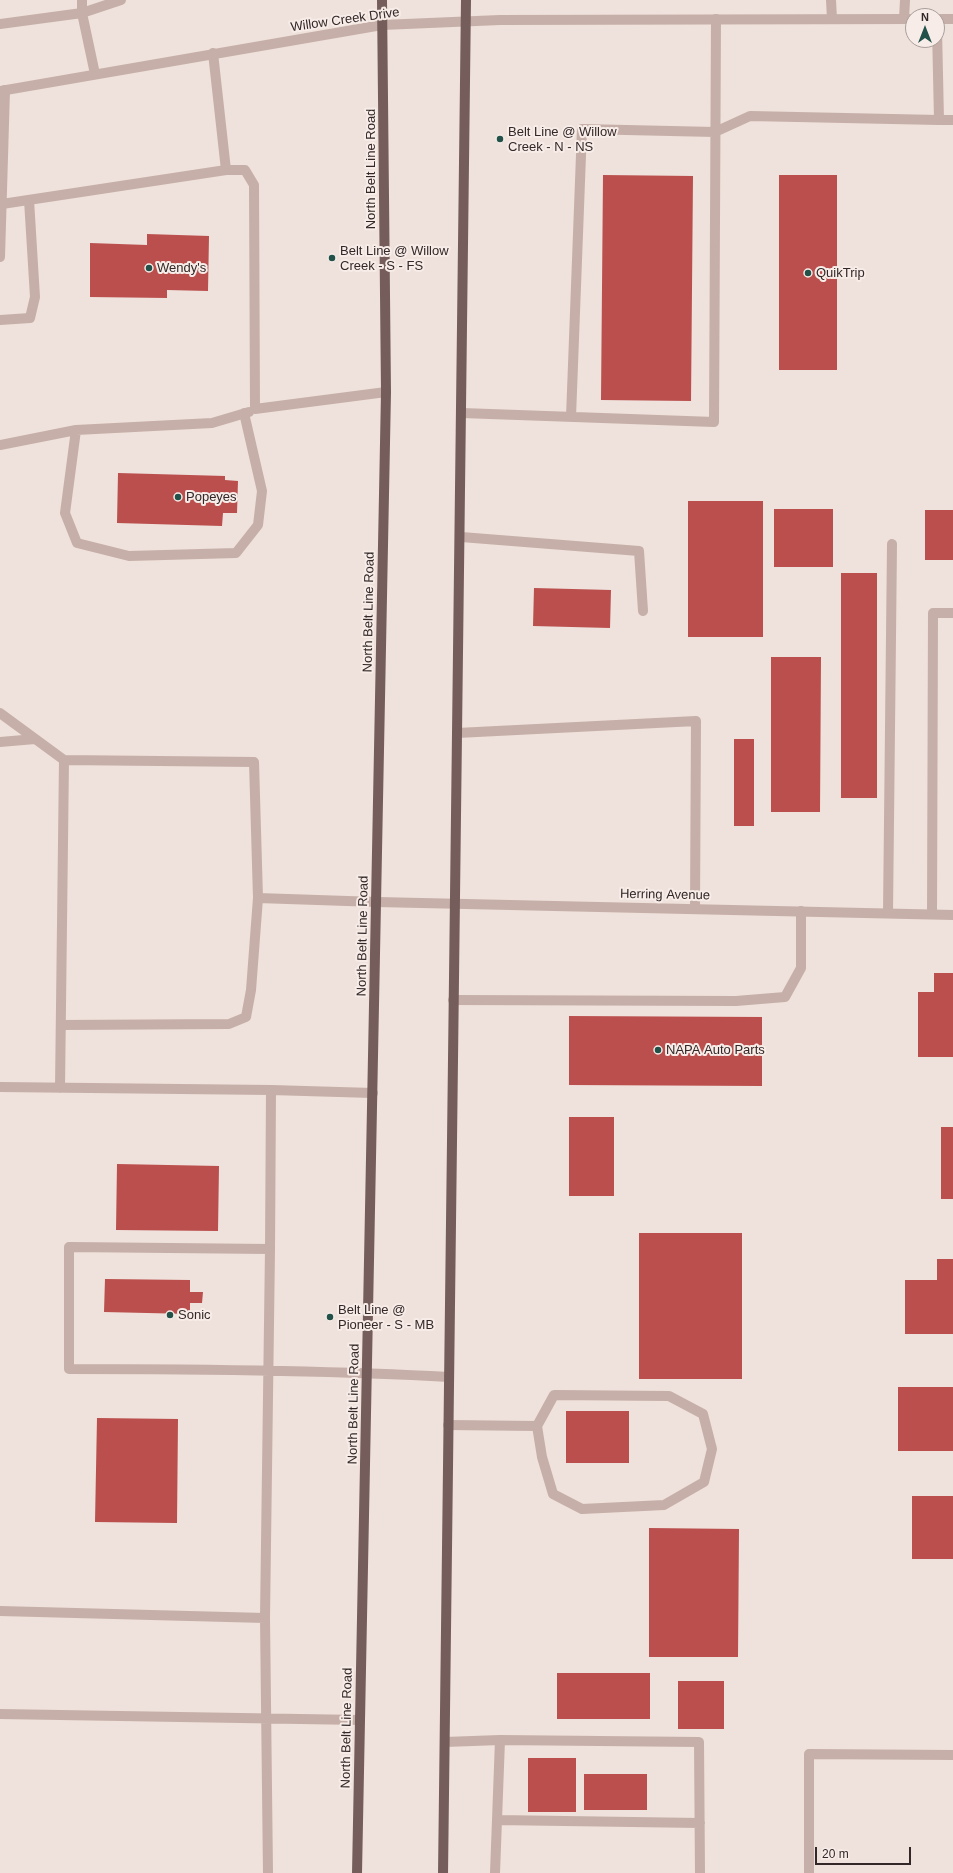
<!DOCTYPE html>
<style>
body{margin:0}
#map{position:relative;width:953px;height:1873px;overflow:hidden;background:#efe1db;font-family:Arial,sans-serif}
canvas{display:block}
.north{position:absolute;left:905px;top:8px;width:40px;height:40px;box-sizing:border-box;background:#f7ece7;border:1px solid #a99e9a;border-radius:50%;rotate:0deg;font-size:11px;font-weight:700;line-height:16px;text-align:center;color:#332827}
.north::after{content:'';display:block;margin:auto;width:14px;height:18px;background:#215149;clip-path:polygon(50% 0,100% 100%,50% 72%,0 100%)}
.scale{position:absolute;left:815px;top:1847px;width:96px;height:18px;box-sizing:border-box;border:2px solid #332827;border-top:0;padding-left:5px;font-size:12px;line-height:14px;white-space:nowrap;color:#332827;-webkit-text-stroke:3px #f7ece7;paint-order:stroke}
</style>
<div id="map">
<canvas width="953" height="1873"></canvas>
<div class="north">N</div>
<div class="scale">20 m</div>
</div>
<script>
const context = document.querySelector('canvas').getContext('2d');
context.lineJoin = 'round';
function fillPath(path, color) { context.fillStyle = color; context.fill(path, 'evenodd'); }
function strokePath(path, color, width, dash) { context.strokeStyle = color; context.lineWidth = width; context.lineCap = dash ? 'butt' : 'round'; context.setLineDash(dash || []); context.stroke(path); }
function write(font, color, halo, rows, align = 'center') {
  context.font = font + ' Arial,sans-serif'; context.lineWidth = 4; context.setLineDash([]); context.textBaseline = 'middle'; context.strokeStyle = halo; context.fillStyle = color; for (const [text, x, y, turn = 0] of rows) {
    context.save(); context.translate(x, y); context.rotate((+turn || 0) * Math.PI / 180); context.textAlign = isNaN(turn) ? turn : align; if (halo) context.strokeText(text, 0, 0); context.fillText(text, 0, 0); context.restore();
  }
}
const building = new Path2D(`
 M603 175 693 176 691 401 601 400Z
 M779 175H837V370H779Z
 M147 234 209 236 208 291 167 290V298L90 297V243L147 245Z
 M118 473 225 476V480L238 481 237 513H223L222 526 117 523Z
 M688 501H763V637H688Z
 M774 509H833V567H774Z
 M925 510H953V560H925Z
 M841 573H877V798H841Z
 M534 588 611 590 610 628 533 626Z
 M771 657H821L820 812H771Z
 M734 739H754V826H734Z
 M934 973H953V1057H918V992H934Z
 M569 1016 762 1017V1086L569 1085Z
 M569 1117H614V1196H569Z
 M941 1127H953V1199H941Z
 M117 1164 219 1166 218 1231 116 1230Z
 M639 1233H742V1379H639Z
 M937 1259H953V1334H905V1280H937Z
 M105 1279 190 1280V1292H203L202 1303H190V1314L104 1312Z
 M898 1387H953V1451H898Z
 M566 1411H629V1463H566Z
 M97 1418 178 1419 177 1523 95 1522Z
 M912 1496H953V1559H912Z
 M649 1528 739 1529 738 1657H649Z
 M557 1673H650V1719H557Z
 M678 1681H724V1729H678Z
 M528 1758H576V1812H528Z
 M584 1774H647V1810H584Z`);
const service = new Path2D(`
 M82 0V13L121 0
 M831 0 832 19
 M904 19 905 0
 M0 24 82 13 95 74
 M213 53 226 170
 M939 120H953
 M2 204 226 170H245L254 185 255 409 386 392
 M0 257 5 90
 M0 320 30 318 35 297 29 200
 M462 413 714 422 716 19
 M571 417 582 129 715 132 750 116 939 120 937 29
 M76 430 65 513 77 543 129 556 236 553 258 525 262 491 244 413
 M0 445 76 430 212 423 249 412
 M461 537 639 551 643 611
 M0 713 64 760
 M457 733 696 721 695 909
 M0 742 35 739
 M888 913 892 544
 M932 914 933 613H953
 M453 1000 736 1001 785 997 801 968V911
 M61 1025 229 1024 246 1017 251 990 258 898
 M0 1087 271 1090
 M60 1088 64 760 254 762 258 898 377 902
 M270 1249 271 1090 373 1093
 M554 1395 669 1396 703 1414 712 1449 704 1482 664 1505 582 1509 553 1494 542 1457 537 1426Z
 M448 1425 537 1426
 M0 1611 265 1618
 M0 1714 360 1720
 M445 1742 500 1740
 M497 1820 700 1823
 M268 1873 265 1618 270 1249 69 1247V1369C196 1369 323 1370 449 1377
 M495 1873 500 1740 699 1742 700 1873
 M809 1873V1754L953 1755`);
const minor = new Path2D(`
 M377 902 953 915`);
const tertiary = new Path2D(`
 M937 19H953
 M0 91 382 25 500 20 913 19`);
const primary = new Path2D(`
 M357 1873 386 392 382 0
 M443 1873 466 0`);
const markers = [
 [500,139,4,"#215149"],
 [332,258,4,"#215149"],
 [149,268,4,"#215149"],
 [808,273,4,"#215149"],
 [178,497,4,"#215149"],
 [658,1050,4,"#215149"],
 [170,1315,4,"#215149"],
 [330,1317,4,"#215149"]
];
const streetNames = [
 ["Willow Creek Drive",345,20,-8],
 ["North Belt Line Road",371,169,-90],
 ["North Belt Line Road",369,612,-89],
 ["Herring Avenue",665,895,1],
 ["North Belt Line Road",363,936,-89],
 ["North Belt Line Road",354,1404,-89],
 ["North Belt Line Road",347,1728,-89]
];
const poiNames = [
 ["Belt Line @ Willow",508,132],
 ["Creek - N - NS",508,147],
 ["Belt Line @ Willow",340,251],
 ["Creek - S - FS",340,266],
 ["Wendy's",157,268],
 ["QuikTrip",816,273],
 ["Popeyes",186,497],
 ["NAPA Auto Parts",666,1050],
 ["Belt Line @",338,1310],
 ["Pioneer - S - MB",338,1325],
 ["Sonic",178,1315]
];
fillPath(building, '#ba4f4d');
strokePath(service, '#c6afa8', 10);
strokePath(minor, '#c6afa8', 10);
strokePath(tertiary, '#c6afa8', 10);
strokePath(primary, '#745d5a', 10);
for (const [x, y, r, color] of markers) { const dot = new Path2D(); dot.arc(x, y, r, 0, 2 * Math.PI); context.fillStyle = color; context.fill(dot); strokePath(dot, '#f7ece7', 1.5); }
write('13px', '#332827', '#f7ece7', streetNames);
write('13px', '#332827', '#f7ece7', poiNames, 'left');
</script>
